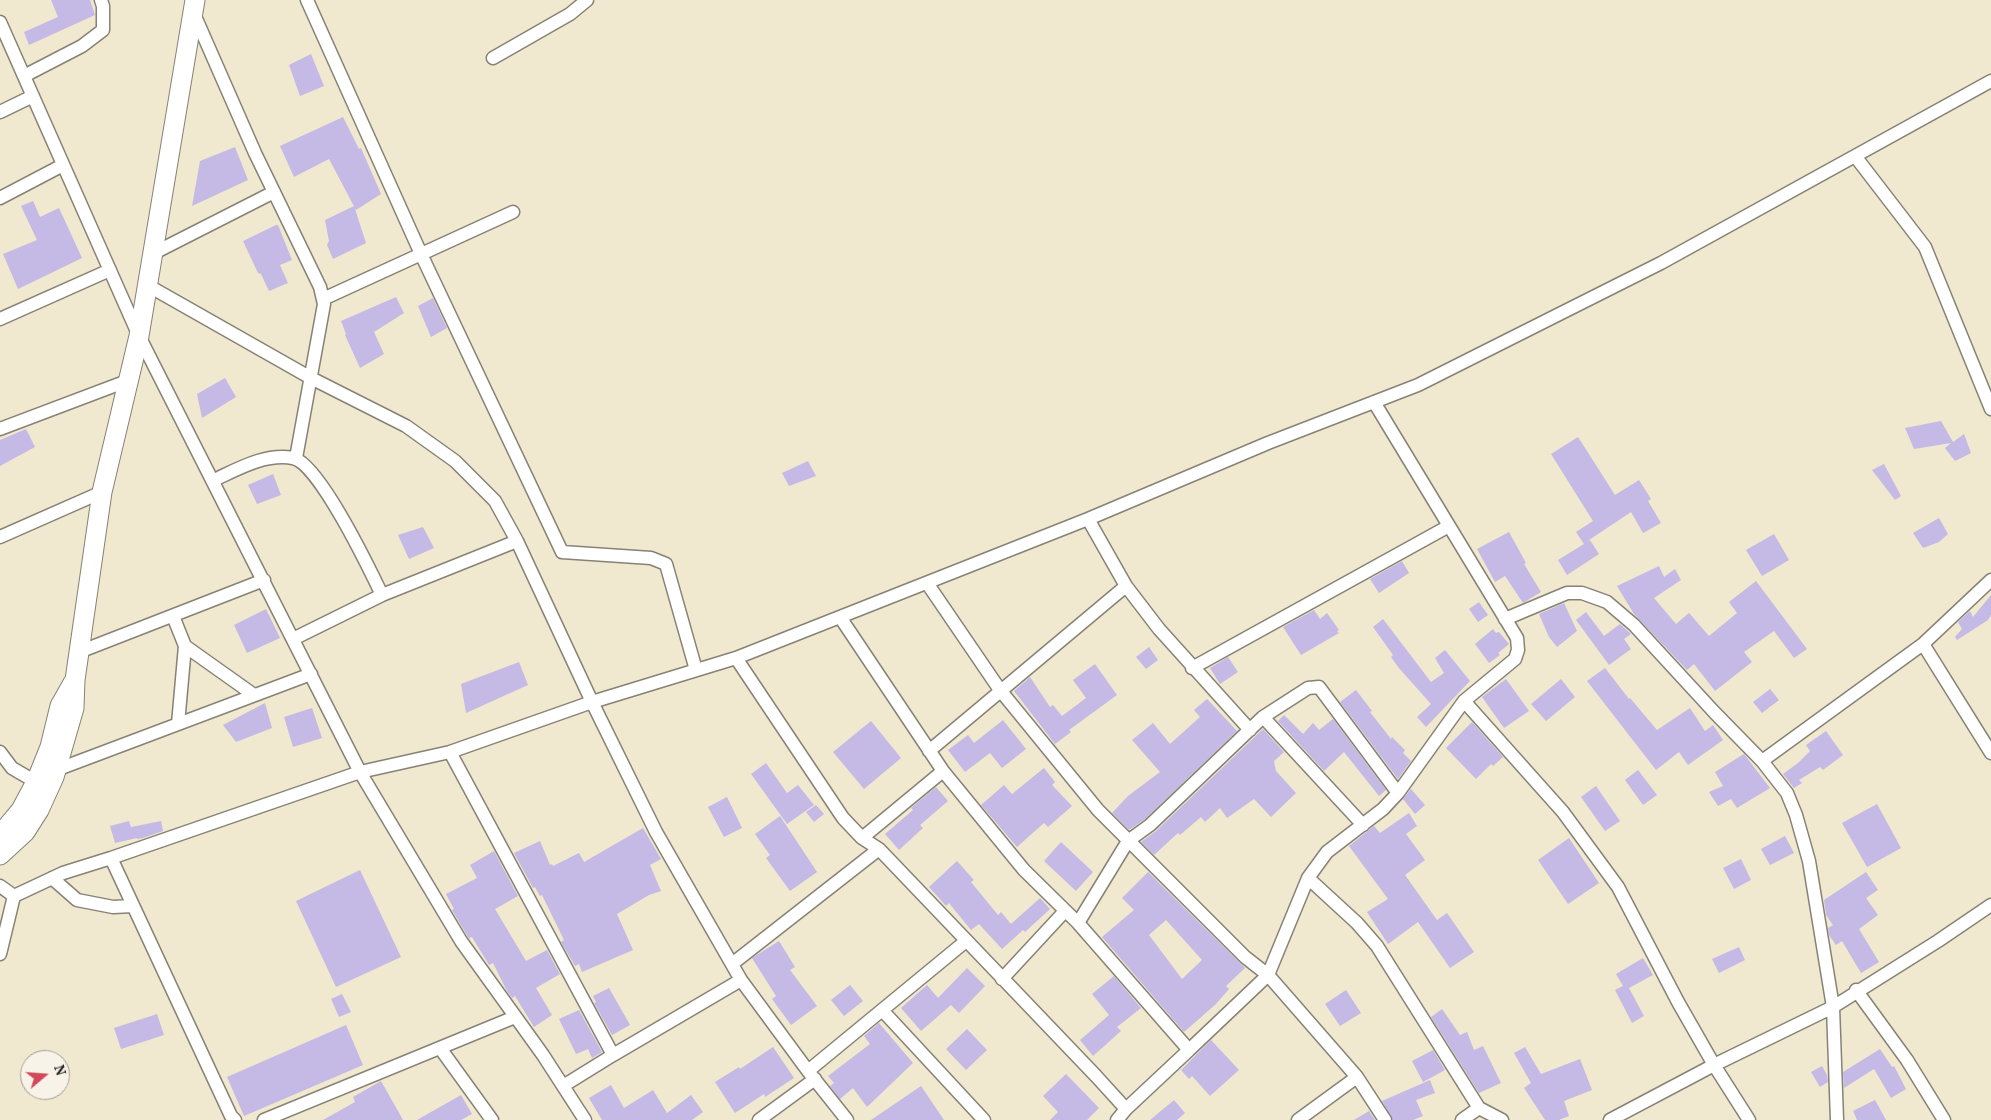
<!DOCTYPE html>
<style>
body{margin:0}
#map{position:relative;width:1991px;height:1120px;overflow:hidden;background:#f0e8cf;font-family:Vollkorn,serif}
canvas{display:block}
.north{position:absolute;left:20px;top:1050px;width:50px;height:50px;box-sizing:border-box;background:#f7f3e8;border:1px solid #9f9d96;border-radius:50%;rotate:72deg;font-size:14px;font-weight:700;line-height:20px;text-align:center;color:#1c1c1c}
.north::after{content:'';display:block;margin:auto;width:18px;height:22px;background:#d1495b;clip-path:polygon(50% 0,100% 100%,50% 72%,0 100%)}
</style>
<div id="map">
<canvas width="1991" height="1120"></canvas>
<div class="north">N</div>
</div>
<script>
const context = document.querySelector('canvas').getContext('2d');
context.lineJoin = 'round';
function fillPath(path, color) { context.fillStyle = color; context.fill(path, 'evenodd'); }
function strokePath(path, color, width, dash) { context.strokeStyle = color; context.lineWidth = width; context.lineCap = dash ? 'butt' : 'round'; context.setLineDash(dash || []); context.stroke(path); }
const building = new Path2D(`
 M51 0H90L95 15 29 45 24 32 58 17Z
 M311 54 324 86 300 96 289 65Z
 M343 117 359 149 361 148 381 194 356 210 329 159 294 177 280 146Z
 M235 147 248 180 192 206 200 161Z
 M33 201 40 217 59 208 82 258 18 289 3 254 37 240 21 206Z
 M354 206 366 243 333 259 327 245 329 241 325 220Z
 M276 225H278L292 260 280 265 288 283 269 291 261 274 258 273 243 241Z
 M396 297 404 313 374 332 384 354 360 368 345 335 346 334 341 321Z
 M433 298 447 328 431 337 418 306Z
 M225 378 236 397 202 418 197 394Z
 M1941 421 1953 442 1964 434 1971 453 1955 461 1945 448 1951 443 1914 449 1905 428Z
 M26 429 35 447 0 466V440Z
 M1578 437 1615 495 1639 480 1651 499 1648 501 1661 523 1643 533 1631 512 1586 542 1590 540 1599 554 1567 575 1558 560 1584 544 1576 532 1593 521 1551 454Z
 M808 461 816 476 789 486 782 473Z
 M1884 464 1901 496 1895 500 1872 470Z
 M273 474 281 495 257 504 248 485Z
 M1939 518 1948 534 1939 542 1923 548 1913 533Z
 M423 527 434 548 409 559 398 535Z
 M1509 532 1526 563 1524 564 1541 592 1523 603 1505 576 1495 582 1477 549Z
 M1774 534 1789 560 1762 576 1746 550Z
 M1402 561 1409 573 1379 593 1370 579Z
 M1659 566 1664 577 1675 569 1681 580 1654 598 1676 624 1689 613 1709 636 1737 613 1729 602 1756 581 1807 649 1794 658 1774 631 1744 652 1752 662 1715 691 1694 664 1687 670 1634 614 1617 586Z
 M1991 595V615L1988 620 1957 640 1955 637 1962 629 1958 622 1970 611 1973 617Z
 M1479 602 1488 615 1478 622 1469 609Z
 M1564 603 1577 631 1557 647 1549 637 1539 614Z
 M266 609 280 638 247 653 234 625Z
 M1314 610 1320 619 1327 613 1339 630 1337 631 1339 633 1301 655 1283 627Z
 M1586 612 1604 636 1620 624 1631 634 1624 639 1631 649 1609 665 1576 620Z
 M1383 619 1431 682 1444 673 1435 658 1445 650 1470 681 1426 727 1417 717 1431 704 1398 667 1391 657 1393 655 1373 627Z
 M1493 629 1496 633 1499 632 1509 644 1498 653 1500 655 1489 663 1475 644Z
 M1149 647 1158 660 1146 669 1136 657Z
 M1228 657 1238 672 1220 684 1210 668Z
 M519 662 528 685 466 713 461 684Z
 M1095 664 1117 695 1069 730 1071 732 1055 744 1014 691 1030 677 1050 707 1053 705 1062 716 1086 698 1073 680Z
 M1605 668 1629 699 1630 698 1657 730 1690 708 1705 731 1713 725 1723 740 1688 765 1679 752 1656 770 1587 681Z
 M1506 679 1529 711 1504 728 1482 697Z
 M1561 679 1575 697 1546 721 1531 704Z
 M1770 689 1779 700 1762 713 1753 702Z
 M1356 690 1372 711 1370 712 1391 739 1392 737 1405 750 1403 753 1411 761 1398 779 1340 702Z
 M1207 699 1237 731 1145 819 1129 830 1112 813 1128 796 1160 772 1132 740 1153 723 1170 744 1200 717 1194 710Z
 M265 703 272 728 236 742 223 725Z
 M312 708 322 738 293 747 284 717Z
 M1284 715 1303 734 1313 723 1319 730 1333 719 1386 790 1379 796 1344 752 1324 771 1278 721Z
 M1003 720 1026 749 1002 768 990 753 965 772 948 750 968 735 974 743Z
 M871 721 901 758 864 789 833 752Z
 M1472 722 1503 757 1493 766 1491 764 1476 779 1446 748Z
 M1263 729 1284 752 1274 761 1276 771 1296 793 1271 817 1254 799 1227 818 1220 808 1205 822 1201 817 1180 835 1178 833 1154 855 1141 842 1156 831Z
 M1826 731 1843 755 1823 770 1820 767 1799 780 1802 783 1794 788 1783 774 1798 763 1810 751 1806 745Z
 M1744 754 1770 788 1737 808 1731 799 1718 806 1709 792 1723 786 1715 772Z
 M766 763 787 793 798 785 814 805 787 824 751 774Z
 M1044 768 1055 782 1052 785 1072 806 1048 827 1044 823 1017 847 981 805 1004 785 1012 794Z
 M1638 770 1657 795 1643 805 1625 780Z
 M1596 786 1620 821 1605 831 1581 797Z
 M936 787 948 801 920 825 923 828 899 850 885 834 913 810 911 808Z
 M1411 789 1425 805 1415 814 1403 799Z
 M727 797 742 828 724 837 708 807Z
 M1877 804 1901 848 1867 867 1842 823Z
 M816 805 824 814 814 822 806 812Z
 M1409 813 1417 826 1406 834 1425 860 1405 875 1437 920 1447 913 1474 952 1450 968 1418 922 1388 944 1367 912 1388 899 1349 846 1374 826 1380 833Z
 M780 816 817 872 790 891 766 858 770 855 755 834Z
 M129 821 131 827 161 821 163 831 143 838 137 839V838L115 843 110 826Z
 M643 828 661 859 650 865 661 891 649 895 617 914 633 950 582 972 579 964 575 966 561 942 564 940 542 895 540 896 535 887 533 888 514 853 540 841 550 865 552 864 553 866 579 853 584 862Z
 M1785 836 1794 853 1770 865 1761 849Z
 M1569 838 1599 883 1568 904 1538 860Z
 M1061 842 1093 872 1076 891 1044 861Z
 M494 851 518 896 495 909 526 961 547 950 560 974 536 988 552 1015 534 1027 515 996 512 998 507 991 493 963 489 965 472 937 469 938 468 937 452 910 454 909 446 894 477 878 470 865Z
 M1741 859 1751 880 1734 889 1723 868Z
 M957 861 974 880 971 882 998 915 1001 912 1011 924 1040 898 1050 909 1025 932 1023 930 1002 949 979 924 971 930 949 903 946 906 929 887Z
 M360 870 401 957 336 987 296 901Z
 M1148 872 1245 968 1226 986 1229 989 1216 1004 1184 1032 1102 937 1134 910 1122 898ZM1166 920 1202 960 1182 979 1149 935Z
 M1866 872 1878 890 1866 898 1878 915 1859 929 1879 962 1861 973 1842 941 1836 945 1829 935 1828 928 1833 925 1826 915 1824 900Z
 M779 941 795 967 790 970 817 1006 791 1025 772 999 776 996 752 958Z
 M1739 947 1745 960 1719 973 1712 959Z
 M1643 958 1653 975 1629 988 1644 1016 1632 1023 1615 990 1623 986 1616 974Z
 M967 968 985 986 959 1013 951 1005 921 1031 901 1008 927 985 938 998Z
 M1114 976 1141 1008 1117 1027 1121 1031 1093 1056 1080 1040 1109 1015 1092 994Z
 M850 985 863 1001 844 1016 831 1000Z
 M609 988 630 1025 612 1035 594 1003 596 1002 593 996Z
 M1346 990 1361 1013 1340 1026 1325 1004Z
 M342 994 351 1012 339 1017 331 999Z
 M1442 1009 1460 1035 1467 1032 1474 1050 1483 1046 1501 1083 1479 1093 1431 1017Z
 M579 1010 602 1052 592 1058 588 1049 576 1054 559 1019Z
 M157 1014 164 1035 121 1049 114 1028Z
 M879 1023 913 1063 867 1107 853 1088 840 1099 830 1086 834 1083 828 1076 870 1044 864 1036Z
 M346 1025 363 1065 244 1116 227 1077Z
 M967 1029 987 1050 966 1070 946 1049Z
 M1211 1040 1239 1070 1210 1096 1192 1076 1189 1079 1181 1070Z
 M773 1047 794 1078 765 1097 764 1094 735 1113 715 1082 739 1067 740 1069Z
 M1525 1047 1541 1074 1580 1059 1592 1090 1564 1101 1569 1116 1559 1120H1545L1524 1088 1531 1083 1514 1053Z
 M1880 1049 1892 1067 1894 1066 1906 1089 1891 1098 1874 1069 1844 1088 1843 1072Z
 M1433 1050 1445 1070 1423 1082 1412 1061Z
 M1822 1066 1827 1075 1828 1082 1820 1087 1811 1072Z
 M1066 1074 1099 1108 1087 1120H1050L1058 1112 1043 1096Z
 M1430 1080 1435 1093 1416 1100 1423 1116 1413 1120H1393L1382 1101Z
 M381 1081 403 1120H323L355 1102 353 1097Z
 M611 1085 624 1108 653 1090 667 1113 691 1095 703 1112 692 1120H602L589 1098Z
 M921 1086 944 1120H871Z
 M461 1095 472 1114 461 1120H417Z
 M1174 1100 1185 1113 1177 1120H1150Z
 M1875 1100 1886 1120H1857L1853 1111Z
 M1369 1111 1375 1120H1354Z`);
const street = new Path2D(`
 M307 0 421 254 562 552 651 558 666 564 696 670
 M194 14 255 153 320 287 324 304 296 458
 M0 22 139 336 360 772 461 941 543 1055 585 1120
 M493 58 570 14 587 0
 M24 76 82 46 103 30V6L101 0
 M0 112 33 96
 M1855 156 1925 247 1991 409
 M0 198 63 165
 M152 254 274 192
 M147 285 311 378 406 426 455 461 495 501 517 541 592 702 656 832 741 980 808 1071 847 1120
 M323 299 513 212
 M0 319 110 270
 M0 429 127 381
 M214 480C238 469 265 453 293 458 319 463 370 570 382 595
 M1088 519 1126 586 1159 629 1250 730
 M0 537 102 492
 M927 583 1000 690 1098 810 1245 957 1268 975 1357 1077 1385 1120
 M173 616 185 646 178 724
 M840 617 943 771 1024 870 1078 923 1189 1050 1126 1109
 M1505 619 1567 593H1582L1607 602 1634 625 1715 713 1762 761 1787 793 1796 815 1809 861 1833 1007 1837 1120
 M293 639 382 595 517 541
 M1923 644 1991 753
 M185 646 254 695
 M79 652 264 580
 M736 658 843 818 862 838 879 849 1096 1076 1126 1109 1117 1120
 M1192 668 1449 526
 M1464 701 1563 812 1618 887 1678 1002 1714 1065 1749 1120
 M1263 717 1363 825
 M929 751 1126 586
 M0 752 12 768 36 782
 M450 752 613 1055 563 1086
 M1762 761 1923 644 1991 580
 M56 770 311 674
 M862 838 943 771
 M111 858 231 1116 235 1120
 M52 878 77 900 113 907 133 906
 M1308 878 1357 923 1377 946 1479 1108 1502 1120
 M0 886 14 896 0 954
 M14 896 63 873 111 858 360 772 450 752 592 702 736 658 1088 519 1268 443 1418 385 1661 263 1991 81
 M1078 923 1128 841 1150 825 1263 717 1308 688 1319 687 1398 793
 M732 964 879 849
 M1002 979 1065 911
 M1856 990 1907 1060 1944 1120
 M882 1010 984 1120
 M440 1048 492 1120
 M1189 1050 1268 975 1308 878 1327 852 1383 809 1398 793 1464 701 1515 659 1518 650 1517 638 1374 402
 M613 1055 741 980
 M808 1071 966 941
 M264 1120 515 1017
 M759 1120 815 1079
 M1298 1120 1357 1077
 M1462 1120 1479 1108
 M1610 1120 1714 1065 1833 1007 1938 941 1991 905`);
const secondary = new Path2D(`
 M0 835 21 810 36 782 50 747 60 706 73 683
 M0 855 25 832 39 810 54 777 74 708 75 680 102 492 139 336 195 0`);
fillPath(building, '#c5b9e6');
strokePath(street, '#868276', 15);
strokePath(secondary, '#868276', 21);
strokePath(street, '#fff', 12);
strokePath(secondary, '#fff', 19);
</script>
